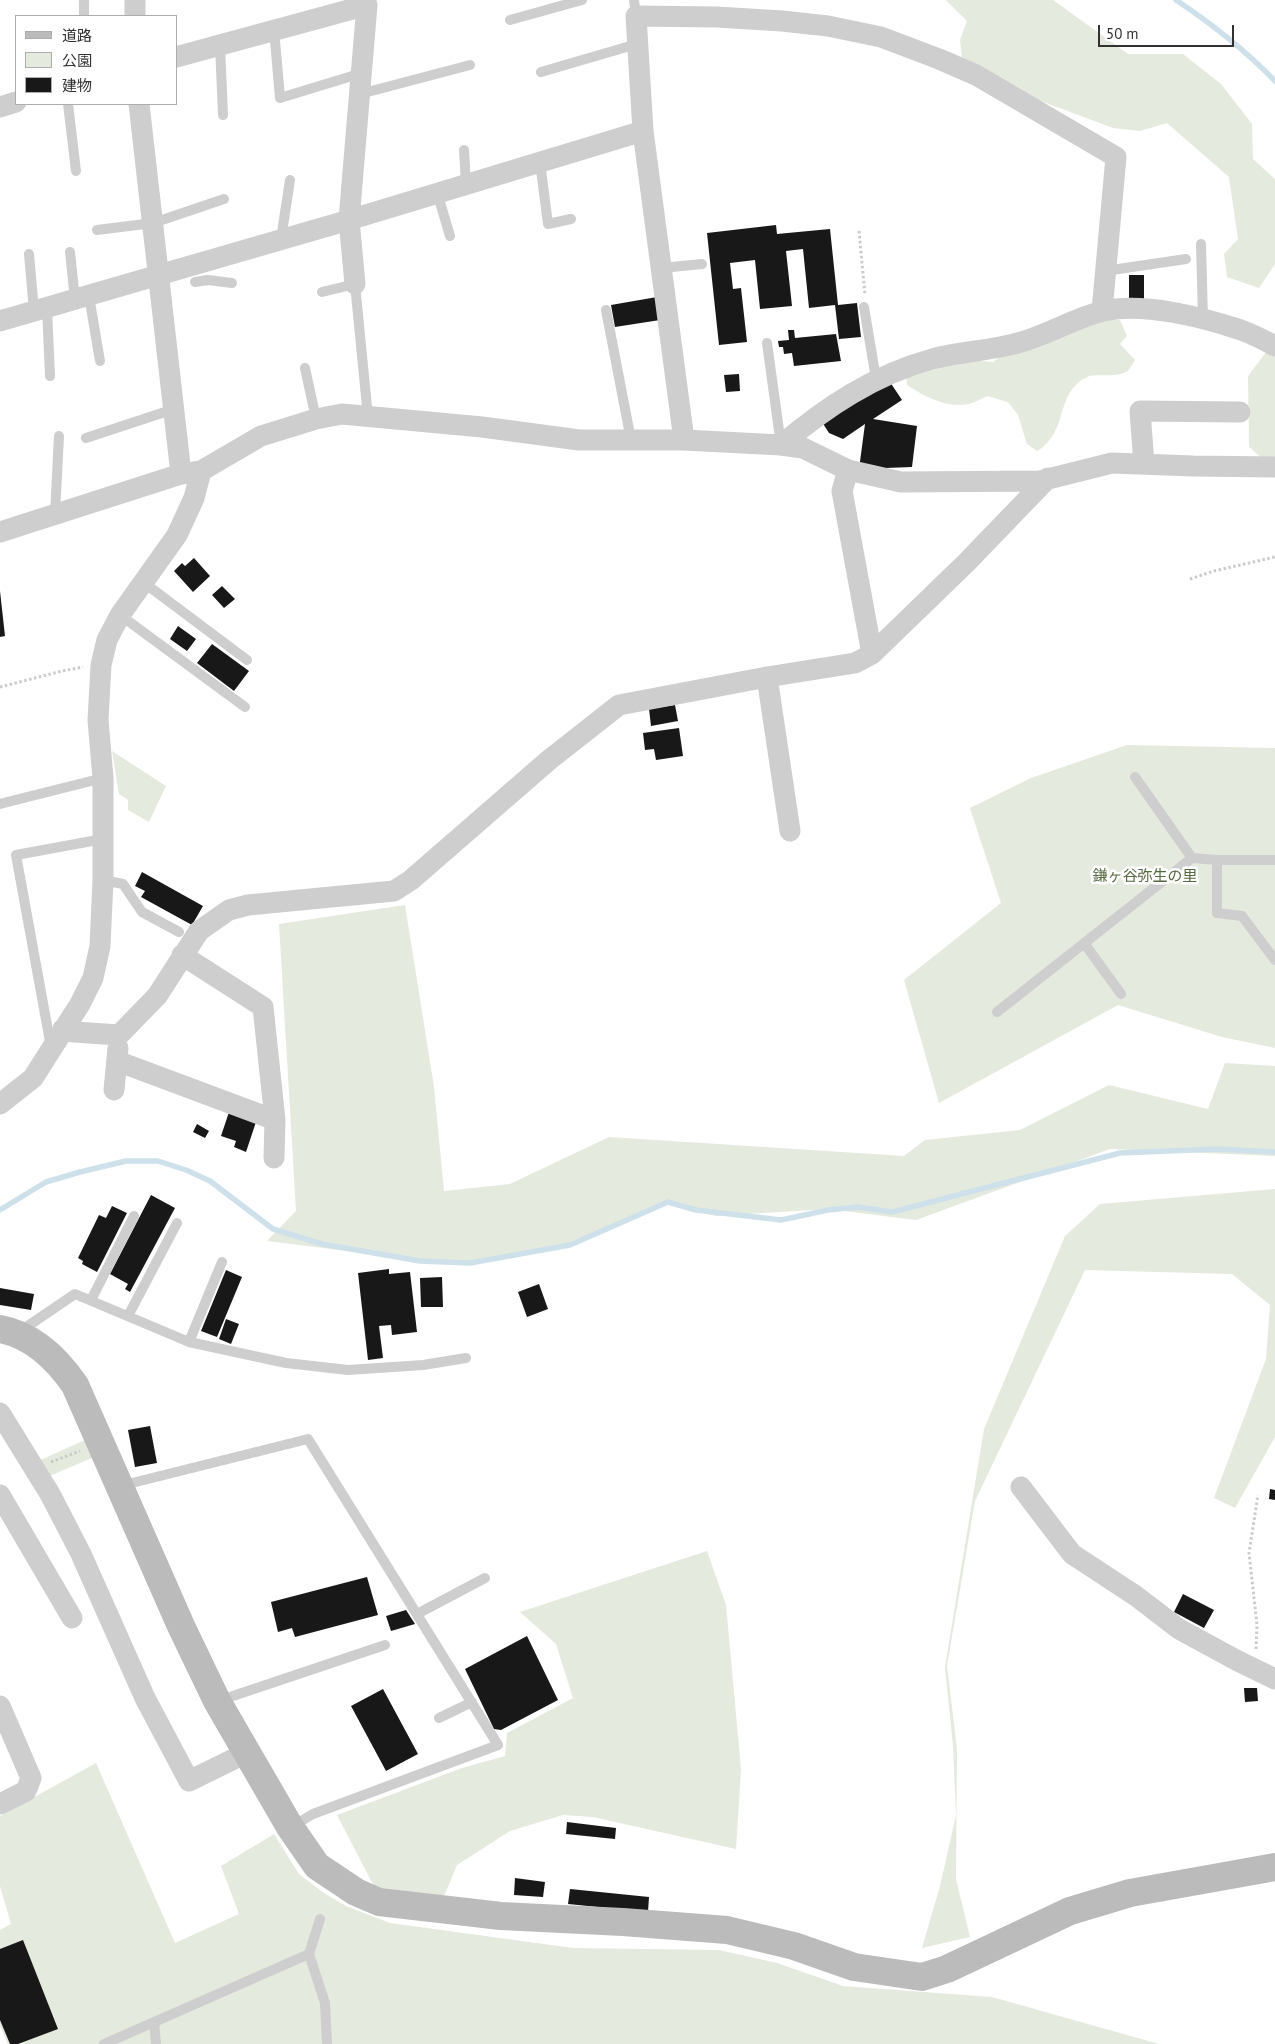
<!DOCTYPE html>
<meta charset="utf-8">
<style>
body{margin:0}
#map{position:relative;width:1275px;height:2044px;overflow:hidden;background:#fff;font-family:"PT Sans","Noto Sans JP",sans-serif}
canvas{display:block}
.legend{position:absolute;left:15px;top:15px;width:162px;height:90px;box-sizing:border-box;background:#fff;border:1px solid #adadad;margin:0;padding:6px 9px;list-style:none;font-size:15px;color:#313131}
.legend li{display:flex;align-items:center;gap:10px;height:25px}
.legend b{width:25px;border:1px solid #adadad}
.scale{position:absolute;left:1098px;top:25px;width:136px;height:22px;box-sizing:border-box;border:2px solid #313131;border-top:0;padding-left:6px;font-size:15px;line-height:18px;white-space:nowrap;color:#313131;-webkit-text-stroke:4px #fff;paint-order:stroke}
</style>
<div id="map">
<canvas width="1275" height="2044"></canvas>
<ul class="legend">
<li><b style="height:6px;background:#bbb"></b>道路</li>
<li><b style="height:14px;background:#e4eadd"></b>公園</li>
<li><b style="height:14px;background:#181818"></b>建物</li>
</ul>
<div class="scale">50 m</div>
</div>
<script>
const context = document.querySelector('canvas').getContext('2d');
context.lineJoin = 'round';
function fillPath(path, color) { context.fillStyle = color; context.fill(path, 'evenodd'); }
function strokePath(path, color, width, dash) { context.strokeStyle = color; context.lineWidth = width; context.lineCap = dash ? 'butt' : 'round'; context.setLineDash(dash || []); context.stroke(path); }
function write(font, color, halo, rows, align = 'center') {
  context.font = font + ' "PT Sans","Noto Sans JP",sans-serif'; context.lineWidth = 5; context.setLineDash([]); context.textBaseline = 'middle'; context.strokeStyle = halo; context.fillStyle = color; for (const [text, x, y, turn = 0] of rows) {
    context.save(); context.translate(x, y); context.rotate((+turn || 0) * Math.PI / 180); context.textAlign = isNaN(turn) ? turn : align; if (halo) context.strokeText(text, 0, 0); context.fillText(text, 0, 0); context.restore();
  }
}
const green = new Path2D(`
 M946 0H1053L1128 54H1183L1221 84 1252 124 1253 159 1275 179V264L1259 288 1227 277 1224 254 1238 239 1229 177 1167 123 1140 131 1113 128 1038 100 962 58 960 40 967 21Z
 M1098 320H1120L1127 336 1120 344 1135 360 1128 371C1124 373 1119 375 1113 375 1105 376 1094 374 1087 377 1054 393 1069 433 1037 451L1027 444 1018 415 1008 402 987 396C981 399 974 403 968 404 945 408 926 397 907 385L906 373 967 360 993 362 1006 352Z
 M1267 351 1275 356V458H1262L1249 447 1248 376Z
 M1127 745 1275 748V1048L1222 1037 1118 1005 939 1103 904 980 1001 903 970 808 1031 778Z
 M112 751 166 786 149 822 128 810V800L119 794Z
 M405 905 434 1087 444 1191 510 1184 609 1137 904 1156 925 1140 1020 1130 1109 1085 1208 1109 1225 1063 1275 1066V1156L1110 1149 916 1220 828 1209 716 1216 665 1204 568 1247 459 1265 267 1241 296 1211 279 924Z
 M1275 1189V1437L1235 1508 1214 1498 1266 1359 1270 1305 1232 1274 1085 1270 975 1501 947 1666 957 1749 956 1879 970 1937 922 1948 940 1886 956 1815 953 1746 945 1667 984 1429 1065 1236 1100 1204Z
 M87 1439 94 1457 45 1478 36 1462Z
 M707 1551 726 1605 741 1769 736 1849 593 1817 563 1815 510 1831 457 1865 442 1901 378 1894 337 1815 462 1768 505 1756 507 1733 573 1698 556 1644 520 1612Z
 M96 1763 175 1943 239 1914 221 1866 274 1834 299 1874 324 1893 346 1906 390 1923 573 1948 719 1950 777 1963 843 1986 992 1997 1159 2044H8L0 2026V1930L11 1924 0 1886V1816Z`);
const stream = new Path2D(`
 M1176 0C1212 24 1245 50 1275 81
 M0 1210 46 1182 80 1172 126 1161H158L186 1170 210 1181 273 1229 322 1244 420 1261 470 1263 570 1245 668 1202 696 1210 781 1220 828 1210 858 1207 892 1212 1120 1153 1216 1149 1275 1152`);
const building = new Path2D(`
 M776 225 777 234 830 229 838 305 857 303 861 337 839 339 835 305 809 308 803 249 786 251 792 306 760 309 755 260 730 263 733 289 741 288 747 342 719 345 707 233Z
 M1129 275H1144V303H1129Z
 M657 297 660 320 615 327 611 305Z
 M788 330H794L795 338 836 334 841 361 794 366 792 353 784 354 783 347H779L778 341 789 340Z
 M739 374 740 391 726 392 724 375Z
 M888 379 902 400 873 419 917 426 912 467 859 469 865 424 843 439 829 433 822 422Z
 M194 558 210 576 193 592 174 571 182 563 185 566Z
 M222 586 235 599 224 608 212 595Z
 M0 591 5 636 0 637Z
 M178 626 196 639 187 651 170 639Z
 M212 644 249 671 234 691 197 663Z
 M675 705 678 721 651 726 649 709Z
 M679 728 683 756 656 760 654 749 645 750 643 733Z
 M142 872 203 906 192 925 141 897 145 891 135 886Z
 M229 1112 256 1122 246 1152 234 1147 236 1141 221 1136Z
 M197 1124 209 1131 205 1138 193 1132Z
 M151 1195 175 1208 130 1292 125 1289 128 1284 110 1274Z
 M112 1206 127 1213 97 1272 82 1264 83 1261 78 1258 99 1215 106 1218Z
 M389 1269V1274L410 1272 417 1332 392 1335 391 1325 379 1326 383 1358 368 1360 358 1273Z
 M226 1270 242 1277 217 1337 201 1331Z
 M442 1277 443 1307H421L420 1278Z
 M539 1284 548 1309 527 1317 518 1292Z
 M0 1288 34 1294 31 1310 0 1305Z
 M226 1319 239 1324 231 1344 219 1339Z
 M150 1426 157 1463 135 1467 128 1430Z
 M1270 1489 1275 1490V1500L1269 1499Z
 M367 1577 378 1615 295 1637 292 1628 278 1632 271 1602Z
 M1183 1594 1214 1610 1204 1628 1174 1612Z
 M406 1610 415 1624 391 1631 386 1616Z
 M527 1636 558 1700 501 1730 494 1729 465 1669Z
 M1244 1688H1257L1258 1701 1245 1702Z
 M383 1689 418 1754 386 1771 351 1706Z
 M567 1822 616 1828 615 1839 566 1834Z
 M515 1878 545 1882 543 1897 514 1895Z
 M570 1889 649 1897 648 1912 568 1904Z
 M23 1940 58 2029 18 2044H10L0 2020V1949Z`);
const path = new Path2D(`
 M859 231 865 295
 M1190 579 1214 571 1275 557
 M0 687 62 671 83 667
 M51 1462 80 1451
 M1256 1649 1257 1625 1249 1553 1258 1495`);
const lane = new Path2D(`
 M634 0 636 16
 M84 16V0
 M510 20 582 0
 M274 29 280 98 362 73
 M220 45 223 115
 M541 72 637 44
 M360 94 470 65
 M68 104 76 171
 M464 150 466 184
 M540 162 548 224 571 219
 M437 192 450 236
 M97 230 153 223 224 199
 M281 239 290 180
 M1201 244 1203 319
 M70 252 75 300
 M29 254 34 311
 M662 268 702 264
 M1105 271 1186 259
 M195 282 208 280 232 283
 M322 292 355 284 368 417
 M89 296 100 361
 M864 307 876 379
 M47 308 50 376
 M606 310 631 440
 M767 343 781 445
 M305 368 316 419
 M86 438 174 409
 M55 514 59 436
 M143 582 247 660
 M120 615 245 707
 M1135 777 1192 858 1217 860
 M0 804 103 778
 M1275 860H1217V913L1242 916 1275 960
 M103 880 123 884 142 912 179 932
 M1084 943 1121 994
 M997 1012 1192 858
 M51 1047 16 855 103 839
 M91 1300 134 1216
 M128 1316 177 1223
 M19 1332 75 1294 189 1342 286 1363 348 1370 423 1365 466 1358
 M189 1342 222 1262
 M120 1486 308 1439 498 1745 313 1814 291 1827
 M417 1614 485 1578
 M218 1701 385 1645
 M439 1718 472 1702
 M320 1919 309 1954 325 2003 327 2044
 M154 2022 156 2044
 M104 2044 309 1954`);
const street = new Path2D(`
 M135 16V0
 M176 57 367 5 349 220 355 284
 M139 104 181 474
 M0 107 16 102
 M0 321 349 220 643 131
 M684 440 643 131 636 16 717 17 782 21 828 26 881 37 939 59 976 75 1116 157 1102 311
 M781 445C826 407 874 375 932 359 961 351 992 351 1021 342 1049 334 1075 318 1103 311 1143 302 1202 317 1241 330 1252 334 1264 340 1275 346
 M1144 464 1140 411 1240 412
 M848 470 842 491 872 654
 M0 532 181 474 201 471 261 436 316 419 342 414 482 427 579 440H684L781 445 803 448 848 470 901 482 1040 481 1112 463 1193 466 1275 467
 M767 677 790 831
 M182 955 263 1007 275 1120 274 1158
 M63 1029 74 1032 119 1035 157 996 199 931 229 910 248 905 394 891 411 880 549 760 619 705 767 677 855 663 872 654 966 563 1048 478
 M117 1061 275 1120
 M114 1090 118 1048
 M0 1104 33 1078 80 1004 93 978 100 946 103 880V778L98 720 101 665 107 640 120 615 177 535 194 498 201 471
 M0 1413 50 1494 81 1554 145 1698 189 1781 246 1753
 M1021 1487 1072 1554 1136 1596 1179 1629 1238 1661 1275 1679
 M0 1495 72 1618
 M0 1706 31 1778 26 1791 0 1804`);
const secondary = new Path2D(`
 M0 1329C32 1335 57 1359 75 1385L181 1626 217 1701 290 1827 317 1866 356 1892 379 1902 501 1916 623 1922 727 1930 794 1946 854 1967 922 1977 947 1969 1070 1911 1130 1893 1275 1867`);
const parkNames = [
 ["鎌ヶ谷弥生の里",1145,877]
];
fillPath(green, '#e4eadd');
strokePath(stream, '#cee1eb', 5.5);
fillPath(building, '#181818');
strokePath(path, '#cbcbcb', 3, [2.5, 2.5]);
strokePath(lane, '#cecece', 10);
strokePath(street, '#cecece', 21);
strokePath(secondary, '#bbb', 28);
write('15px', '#566a41', '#fff', parkNames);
</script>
